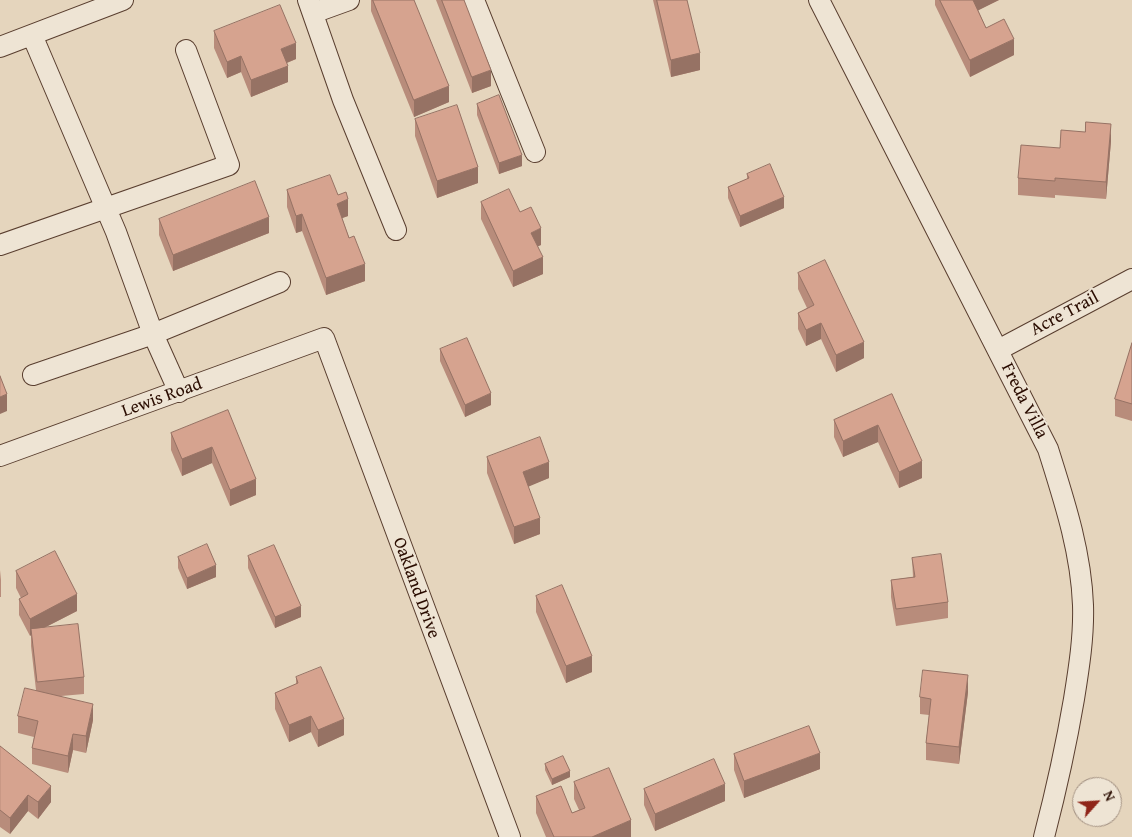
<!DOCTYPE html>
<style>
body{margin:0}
#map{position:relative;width:1132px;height:837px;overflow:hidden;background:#e5d5bd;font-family:"Gentium Book Plus",serif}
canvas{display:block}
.north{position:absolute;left:1072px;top:777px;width:50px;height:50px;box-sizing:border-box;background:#eee4d4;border:1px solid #a08e7f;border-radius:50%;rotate:64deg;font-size:14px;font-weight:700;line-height:20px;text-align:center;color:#2a0c00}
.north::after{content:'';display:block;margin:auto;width:18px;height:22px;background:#8f2418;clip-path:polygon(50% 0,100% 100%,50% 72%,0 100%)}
</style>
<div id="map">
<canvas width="1132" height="837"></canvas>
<div class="north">N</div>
</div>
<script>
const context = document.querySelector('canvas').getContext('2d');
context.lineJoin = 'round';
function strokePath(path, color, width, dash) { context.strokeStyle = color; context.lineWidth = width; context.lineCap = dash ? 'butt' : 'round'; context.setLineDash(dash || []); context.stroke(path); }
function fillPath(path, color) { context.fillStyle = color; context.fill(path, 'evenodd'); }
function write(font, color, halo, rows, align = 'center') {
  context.font = font + ' "Gentium Book Plus",serif'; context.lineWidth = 4; context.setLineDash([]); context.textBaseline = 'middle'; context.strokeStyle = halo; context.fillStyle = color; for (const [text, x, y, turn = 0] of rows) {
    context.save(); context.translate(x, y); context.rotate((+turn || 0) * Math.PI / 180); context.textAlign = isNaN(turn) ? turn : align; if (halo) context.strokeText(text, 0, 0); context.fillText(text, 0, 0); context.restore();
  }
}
const minor = new Path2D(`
 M308 0 343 100 396 230
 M474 0 535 152
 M819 0 1048 449C1064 500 1081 551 1083 605 1084 636 1079 668 1074 699 1066 746 1056 791 1044 837
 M313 13 349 0
 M32 35 116 232 153 334 33 375
 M0 47 123 0
 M0 245 229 165 186 50
 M998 350 1132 279
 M179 392 153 334 280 282
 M0 456 324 338 510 837`);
const wall = new Path2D(`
 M371 0H414L449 102 414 117 371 11Z
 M436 0H464L491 86 472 93Z
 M653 0H687L700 70 671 77Z
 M935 0H999L978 10 986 28 1014 55 970 77 935 5Z
 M214 31 296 59 287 63 288 82 251 97 241 72 227 78 214 48Z
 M477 104 522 166 499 174 477 115Z
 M415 119 478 183 437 198 415 136Z
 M1111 141 1106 199 1055 195V198L1018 195V178L1060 148Z
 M747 174 784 208 740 227 728 198V187L747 179Z
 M287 190 338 195 348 216 342 218 365 281 326 295 302 231 296 233 287 207Z
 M481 202 520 212 541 245 538 246 543 274 513 287 481 219Z
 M159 219 269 233 173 271 159 235Z
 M798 273 864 358 836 372 821 339 806 346 798 329V313L807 308 798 289Z
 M1132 343V421L1115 416V399Z
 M440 349 491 405 465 417 440 361Z
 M892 394 922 478 899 488 878 442 843 457 834 437V420Z
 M228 410 256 495 230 506 212 463 182 476 171 450V433Z
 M487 457 549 478 528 486 540 534 514 544 487 473Z
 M248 556 301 617 275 628 248 568Z
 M178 557 216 577 187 589 178 568Z
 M912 558 948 602V618L896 626 891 597V580L913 577Z
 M0 570 1 580V597H0Z
 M16 571 77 611 44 628 84 677V694L61 696 93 720 86 753 73 750 68 773 32 764V748L34 737 18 733V716L36 690 31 646V635L30 636 19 615V599L21 598 16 588Z
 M536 596 592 672 566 683 536 612Z
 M296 677 344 735 318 747 311 732 289 742 275 709V693L296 684Z
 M968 692 959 764 926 760V743L929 715 920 714V697Z
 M0 746 51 802 38 819 28 811 10 834 0 827Z
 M734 754 820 769 744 798 734 770Z
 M545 764 570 777 552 785 545 770Z
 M574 782 631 837H546L536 813V796L572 813 579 810 574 799Z
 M644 789 725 801 655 831 644 805Z`);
const shadedWall = new Path2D(`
 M971 0H999L971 14Z
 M1014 39V55L970 77V60Z
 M296 43V59L281 65V49Z
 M700 53V70L671 77V60Z
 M241 56V72L227 78V62Z
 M288 66V82L251 97V80Z
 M491 70V86L472 93V77Z
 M449 86V102L414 117V100Z
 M1111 124V141L1106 199V182Z
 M522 155V166L499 174V163Z
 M478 167V183L437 198V181Z
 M784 197V208L740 227V216Z
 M348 199V216L337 220V204Z
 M302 214V231L296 233V216Z
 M269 217V233L173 271V255Z
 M541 228V245L531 249V233Z
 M543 257V274L513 287V271Z
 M365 264V281L326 295V278Z
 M821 323V339L806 346V330Z
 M864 342V358L836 372V355Z
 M491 393V405L465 417V405Z
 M7 394V411L0 414V397Z
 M878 425V442L843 457V441Z
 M212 447V463L182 476V459Z
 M922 461V478L899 488V472Z
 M549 462V478L523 489V472Z
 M256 479V495L230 506V490Z
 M540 518V534L514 544V527Z
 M216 565V577L187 589V578Z
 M77 594V611L32 634 31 629V635L30 636V619Z
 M301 606V617L275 628V617Z
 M592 656V672L566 683V666Z
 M968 675V692L959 764V747Z
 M93 704V720L86 753V736Z
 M311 716V732L289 742V725Z
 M344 719V735L318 747V730Z
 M73 734V750L68 773V756Z
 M820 753V769L744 798V781Z
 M570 771V777L552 785V779Z
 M725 784V801L655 831V814Z
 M51 786V802L38 819V802Z
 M28 795V811L10 834V818Z
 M631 820V837H592Z`);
const building = new Path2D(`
 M373 0H414L449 86 414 100Z
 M442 0H464L491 70 472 77Z
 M657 0H687L700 53 671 60Z
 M940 0H973L986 28 1004 19 1014 39 970 60Z
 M280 5 296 43 281 49 288 66 251 80 241 56 227 62 214 31Z
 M499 95 522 155 499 163 477 104Z
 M457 105 478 167 437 181 415 119Z
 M1086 122 1111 124 1106 182 1055 178V181L1018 178 1021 145 1060 148 1061 130 1085 132Z
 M770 164 784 197 740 216 728 187 749 178 747 174Z
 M330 175 338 195 346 192 348 199 337 204 349 238 354 236 365 264 326 278 302 214 296 216 287 190Z
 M255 181 269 217 173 255 159 219Z
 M509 189 520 212 531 207 541 228 531 233 543 257 513 271 481 202Z
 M825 260 864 342 836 355 821 323 806 330 798 313 814 305 798 273Z
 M467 338 491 393 465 405 440 349Z
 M1132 343V404L1115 399Z
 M0 376 7 394 0 397Z
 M892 394 922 461 899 472 878 425 843 441 834 420Z
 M228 410 256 479 230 490 212 447 182 459 171 433Z
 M540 437 549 462 523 472 540 518 514 527 487 457Z
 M207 544 216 565 187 578 178 557Z
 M274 545 301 606 275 617 248 556Z
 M55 551 77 594 30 619 19 599 28 594 16 571Z
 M941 554 948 602 896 609 891 580 915 577 912 558Z
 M562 585 592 656 566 666 536 596Z
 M78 624 84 677 37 682 31 629Z
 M321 667 344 719 318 730 311 716 289 725 275 693 298 683 296 677Z
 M923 670 968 675 959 747 926 743 931 699 920 697Z
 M25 688 93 704 86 736 73 734 68 756 32 748 38 721 18 716Z
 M809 726 820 753 744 781 734 754Z
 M0 746 51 786 38 802 28 795 10 818 0 810Z
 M563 756 570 771 552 779 545 764Z
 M714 759 725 784 655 814 644 789Z
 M609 768 631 820 592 837H554L536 796 561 786 572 813 585 808 574 782Z`);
const streetNames = [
 ["Acre Trail",1065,314,-28],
 ["Lewis Road",162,398,-20],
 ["Freda Villa",1024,401,63],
 ["Oakland Drive",416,588,70]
];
strokePath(minor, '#593e2f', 22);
strokePath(minor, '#eee4d4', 20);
fillPath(wall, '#b88c7b');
fillPath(shadedWall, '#967264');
fillPath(building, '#d6a38f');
strokePath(building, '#967264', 1);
write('18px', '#2a0c00', '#eee4d4', streetNames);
</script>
